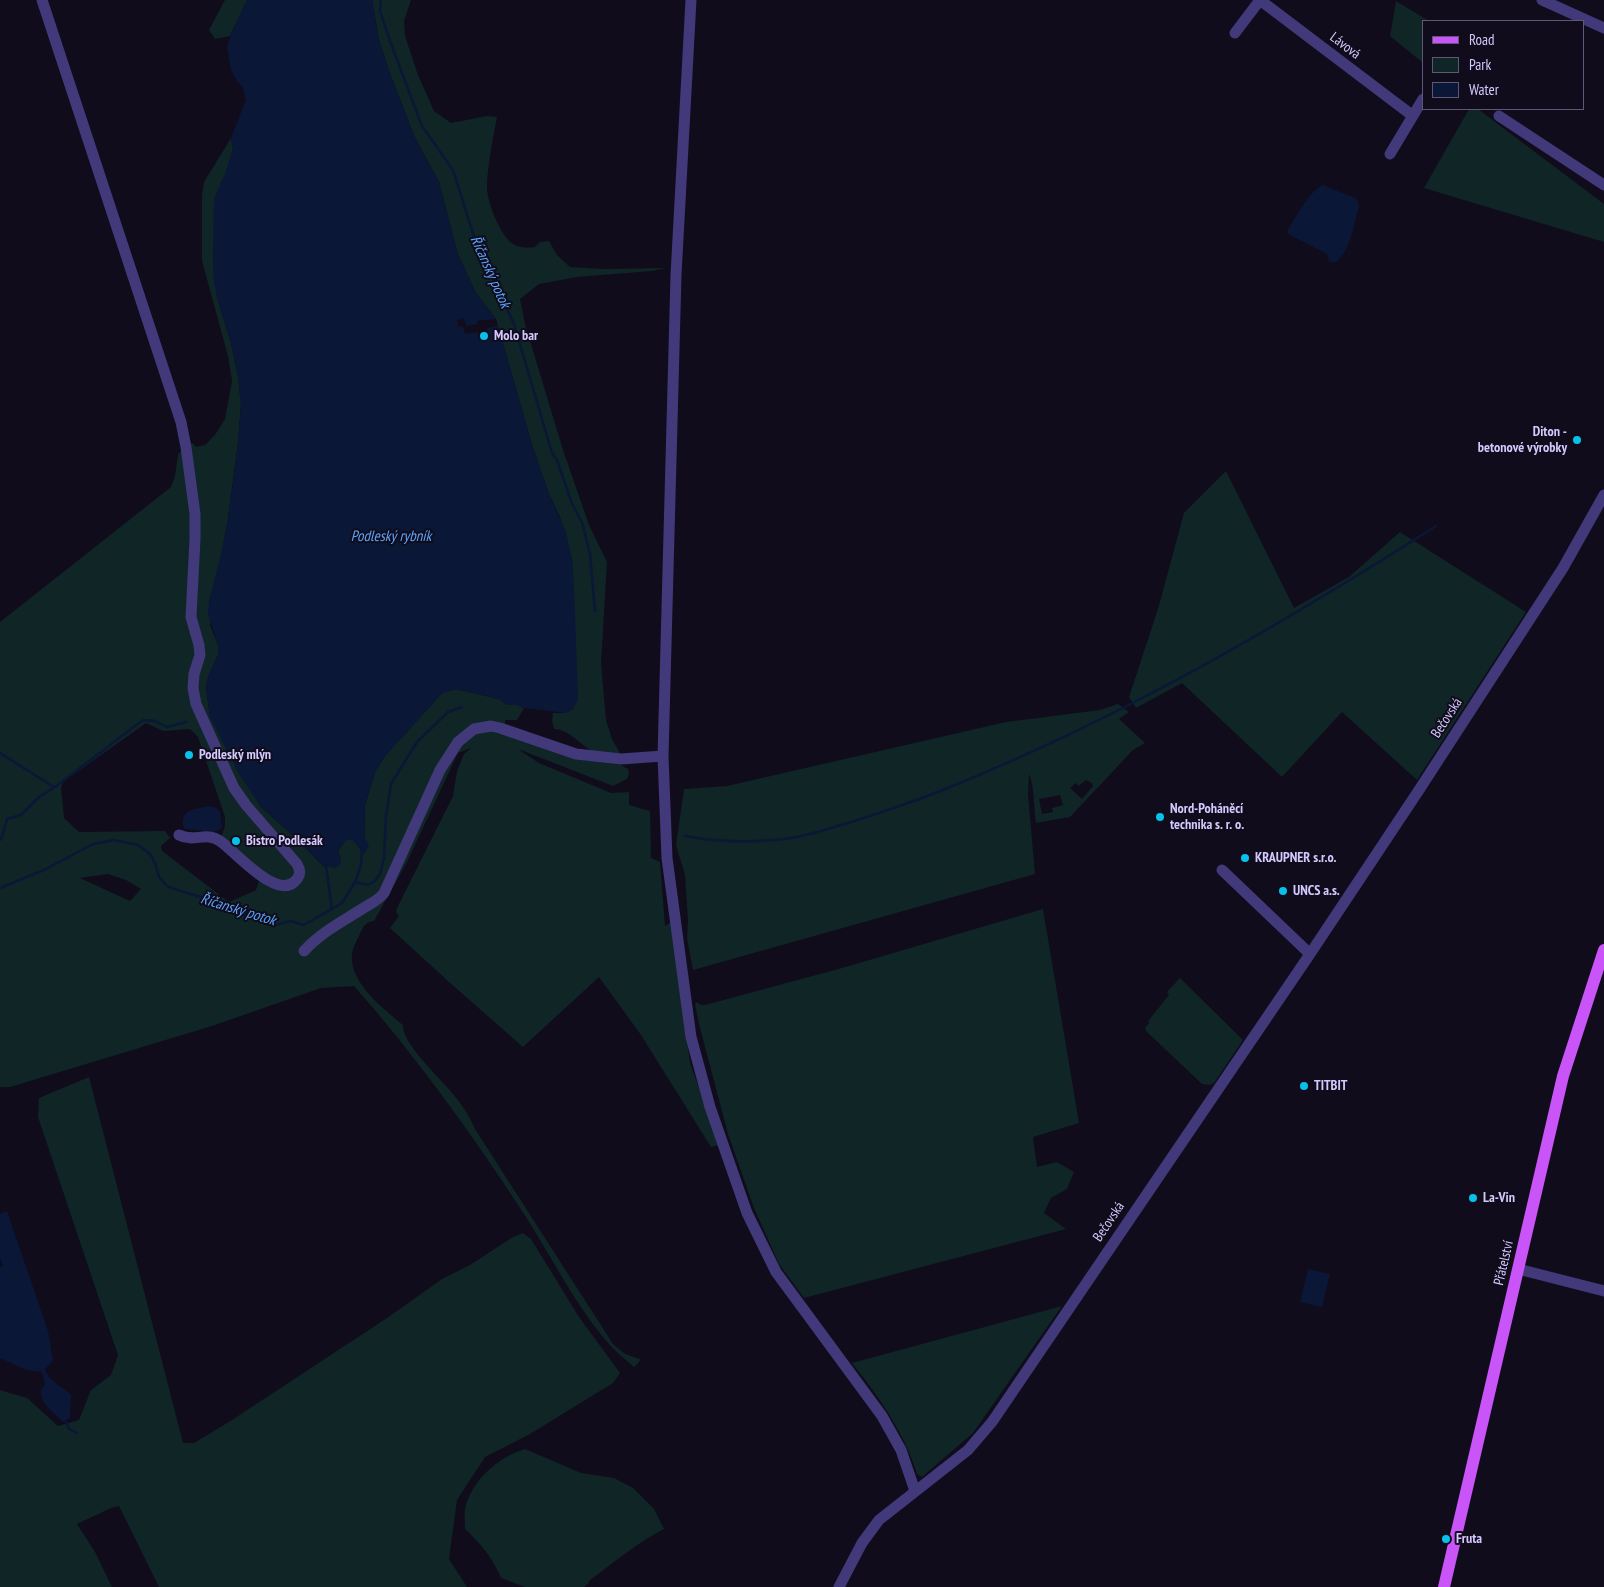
<!DOCTYPE html>
<meta charset="utf-8">
<style>
body{margin:0}
#map{position:relative;width:1604px;height:1587px;overflow:hidden;background:#100c1c;font-family:"PT Sans Narrow",sans-serif}
canvas{display:block}
.legend{position:absolute;left:1422px;top:20px;width:162px;height:90px;box-sizing:border-box;background:#100c1c;border:1px solid #5e5876;margin:0;padding:6px 9px;list-style:none;font-size:15px;color:#d4c9fd}
.legend li{display:flex;align-items:center;gap:10px;height:25px}
.legend b{width:25px;border:1px solid #5e5876}
</style>
<div id="map">
<canvas width="1604" height="1587"></canvas>
<ul class="legend">
<li><b style="height:6px;background:#c955f9"></b>Road</li>
<li><b style="height:14px;background:#0f2526"></b>Park</li>
<li><b style="height:14px;background:#0a1737"></b>Water</li>
</ul>
</div>
<script>
const context = document.querySelector('canvas').getContext('2d');
context.lineJoin = 'round';
function fillPath(path, color) { context.fillStyle = color; context.fill(path, 'evenodd'); }
function strokePath(path, color, width, dash) { context.strokeStyle = color; context.lineWidth = width; context.lineCap = dash ? 'butt' : 'round'; context.setLineDash(dash || []); context.stroke(path); }
function write(font, color, halo, rows, align = 'center') {
  context.font = font + ' "PT Sans Narrow",sans-serif'; context.lineWidth = 4; context.setLineDash([]); context.textBaseline = 'middle'; context.strokeStyle = halo; context.fillStyle = color; for (const [text, x, y, turn = 0] of rows) {
    context.save(); context.translate(x, y); context.rotate((+turn || 0) * Math.PI / 180); context.textAlign = isNaN(turn) ? turn : align; if (halo) context.strokeText(text, 0, 0); context.fillText(text, 0, 0); context.restore();
  }
}
const green = new Path2D(`
 M225 0H247L230 36 215 39 209 30Z
 M372 0H411L404 21 405 36 418 75 434 111 451 123 487 116 497 117C493 139 488 162 487 185 486 200 500 236 513 244 519 248 528 248 535 247L540 242 549 241 557 255 570 267 603 269 666 268 652 271 577 277 539 284 520 299 525 324 563 450 589 525 607 562 601 663 606 720 612 739 621 755C615 755 607 757 601 755 586 753 572 729 554 729L552 721 553 713H566L574 600 572 560 560 517 549 494 533 448 496 319 476 293 458 255 439 182 414 136 389 71 379 40Z
 M1396 1 1429 21H1423V63L1390 36Z
 M1469 109H1478L1604 204V242L1424 188Z
 M231 138 233 149 215 216 213 262 217 297 231 343 238 376 241 405 238 443 228 519 210 625 218 645V655L208 677 206 687 210 717 260 806 299 841 322 865 326 867 341 860 338 851 346 840H353L364 854 365 805 375 772 385 756 442 693 456 689 499 699 507 705H518L524 708 517 720H505V732L576 759 621 765 628 769 629 774 627 779 613 786 518 749 539 763 611 793 629 792V805L650 811 651 858 660 862 665 926 672 922 690 1063 720 1145 711 1147 641 1035 599 977 523 1047 449 982 390 928 399 916 396 912 397 908 453 796 457 771 464 754 471 748 458 753 406 864 374 921C364 922 363 928 359 936 356 942 353 947 352 954 349 983 384 1009 403 1025 402 1045 445 1082 457 1099 464 1108 471 1119 475 1129L613 1344 625 1354 640 1359 639 1362 634 1367C626 1360 616 1352 609 1344 574 1304 551 1255 522 1211 471 1133 416 1056 354 986L321 988 212 1026 10 1087H0V622L171 487 175 476 178 454 192 443 196 447 205 445 215 435 225 419 232 381 228 356 202 261V195L204 182ZM146 723 163 731 190 729 198 737 225 817V826L221 838 234 859 259 881 256 890 229 902 162 851 161 846 170 838 165 831 79 832 64 818 61 788 63 782ZM108 874 126 880 141 889 130 901 80 878Z
 M1226 471 1294 608 1349 577 1400 532 1526 612 1417 780 1342 712 1282 777 1182 683 1136 708 1129 697 1158 609 1184 513Z
 M1118 704 1129 712 1119 719 1145 743 1133 750 1070 817 1036 823C1034 809 1034 784 1029 774L1028 794 1035 874 693 970 687 939 688 920 685 875 676 845 684 789 727 786 1006 722 1100 710ZM1086 780 1092 783 1093 786 1082 799 1070 788 1076 783 1079 786ZM1060 795 1063 805 1052 808 1053 812 1042 814 1039 799Z
 M1043 909 1079 1123 1033 1137 1037 1167 1057 1162 1074 1172 1067 1189 1051 1198 1044 1213 1066 1229 804 1298 779 1264 754 1208 728 1134 699 1024 695 1004 697 1002 701 1005H705L842 968Z
 M1180 978 1243 1040 1214 1083 1210 1085 1202 1084 1147 1032 1145 1028 1149 1023 1148 1021 1169 995 1167 992Z
 M89 1077 183 1443H194L232 1420 387 1318 442 1279 470 1265 513 1237 523 1233 531 1239 579 1317 620 1373 613 1383 530 1434 485 1457 457 1500 449 1559 467 1587H159L119 1506 111 1508 77 1524 95 1552 112 1587H0V1390L27 1398 58 1426 79 1420 91 1390 111 1375 118 1355 38 1117 39 1098Z
 M1062 1306 973 1433 922 1477 917 1474C904 1432 879 1397 852 1363Z
 M525 1449 581 1473 614 1478 633 1488 654 1509 664 1529C637 1543 613 1563 589 1581V1583L584 1587H525L501 1578C492 1557 482 1545 465 1529 465 1523 464 1516 465 1509 471 1481 498 1457 525 1449Z`);
const water = new Path2D(`
 M247 0H372L379 40 389 71 414 136 439 182 458 255 476 293 496 319 533 448 549 494 566 532 572 560 574 586 578 699 573 709 566 713 524 708 517 705H507L499 699 456 689 442 693 385 756 375 772 365 805 364 836 369 846 364 854 353 840H346L338 850 341 860 340 865 335 868 322 865 299 841 260 806 238 772 210 717 206 687 208 677 218 655V645L208 614 209 601 220 558 228 519 238 443 241 405 238 376 231 343 217 297 214 282 213 262 214 198 225 174 233 149 231 138 246 100 243 88 237 81 231 70 227 47 230 36Z
 M1323 185 1355 198 1358 201 1359 206C1354 224 1351 250 1336 262H1329L1327 254 1288 234V229C1296 217 1310 190 1323 185Z
 M208 806 214 807 220 811 222 828 214 832 184 829C179 809 193 810 208 806Z
 M7 1211 48 1331 53 1361 45 1369C49 1382 63 1386 71 1395L70 1418 63 1422C55 1414 31 1396 45 1385L42 1372 26 1370 0 1358V1268L3 1265 0 1259V1214Z
 M1308 1269 1330 1274 1322 1307 1300 1302Z`);
const pier = new Path2D(`
 M464 318 466 326 478 324 477 321 496 319 497 326 487 328 488 334 479 335 478 332 465 334 463 326 458 327 457 320Z`);
const stream = new Path2D(`
 M381 0 380 11 390 41 422 126 453 170 476 243 514 324 552 453 557 460 572 504 582 522 590 554 595 611
 M0 753 54 787
 M685 836C717 842 751 843 784 839 806 837 827 829 848 823 883 812 916 801 950 787 1121 718 1281 625 1436 526
 M0 840 2 837 7 819 21 815 39 797 55 787 143 720 155 721 167 727 186 722
 M326 867 332 909
 M355 882 361 865 362 847
 M0 888 46 869 93 844 114 840 138 845 150 854 155 863 159 877 167 886 177 890 201 897 220 906 275 925 291 921 304 925 342 903 355 882 368 885 375 881 380 874 384 858 386 817 391 784 417 742 448 712 462 707
 M66 1422 69 1429 77 1433`);
const minor = new Path2D(`
 M42 0 181 422 186 447 195 514V539L191 617 199 645 200 655 194 674 193 688 196 704 234 788 246 805 297 864C300 869 301 874 297 879 279 904 234 850 220 841 205 831 195 843 179 835
 M691 0 676 275 663 756 667 858 691 1037 710 1107 747 1213 776 1272 882 1416 901 1450 915 1491
 M1542 0 1604 28
 M1235 33 1260 0 1413 116
 M1499 116 1604 185
 M1390 154 1423 99
 M1222 870 1310 954
 M304 951C320 933 343 921 362 909 371 903 378 901 384 893L440 770 458 742 474 729 491 726 500 728 576 754 621 759 663 756
 M1518 1269 1604 1291
 M839 1587 862 1543 879 1520 968 1450 992 1422 1310 954 1419 790 1563 568 1604 495`);
const major = new Path2D(`
 M1444 1587 1563 1076 1604 950`);
const markers = [
 [484,336,5,"#08c1ea"],
 [1577,440,5,"#08c1ea"],
 [189,755,5,"#08c1ea"],
 [1160,817,5,"#08c1ea"],
 [236,841,5,"#08c1ea"],
 [1245,858,5,"#08c1ea"],
 [1283,891,5,"#08c1ea"],
 [1304,1086,5,"#08c1ea"],
 [1473,1198,5,"#08c1ea"],
 [1446,1539,5,"#08c1ea"]
];
const streetNames = [
 ["Lávová",1345,46,37],
 ["Bečovská",1447,718,-57],
 ["Bečovská",1109,1222,-56],
 ["Přátelství",1504,1263,-77]
];
const poiNames = [
 ["Molo bar",494,336],
 ["Diton -",1567,432,"right"],
 ["betonové výrobky",1567,448,"right"],
 ["Podleský mlýn",199,755],
 ["Nord-Poháněcí",1170,809],
 ["technika s. r. o.",1170,825],
 ["Bistro Podlesák",246,841],
 ["KRAUPNER s.r.o.",1255,858],
 ["UNCS a.s.",1293,891],
 ["TITBIT",1314,1086],
 ["La-Vin",1483,1198],
 ["Fruta",1456,1539]
];
const waterNames = [
 ["Říčanský potok",490,272,66],
 ["Podleský rybník",391,537],
 ["Říčanský potok",238,910,17]
];
fillPath(green, '#0f2526');
fillPath(water, '#0a1737');
fillPath(pier, '#100c1c');
strokePath(stream, '#0a1737', 2.5);
strokePath(minor, '#41397a', 11);
strokePath(major, '#c955f9', 12);
for (const [x, y, r, color] of markers) { const dot = new Path2D(); dot.arc(x, y, r, 0, 2 * Math.PI); context.fillStyle = color; context.fill(dot); strokePath(dot, '#100c1c', 2); }
write('14px', '#d4c9fd', '#100c1c', streetNames);
write('bold 14px', '#d4c9fd', '#100c1c', poiNames, 'left');
write('italic 15px', '#5ba3f9', '#100c1c', waterNames);
</script>
